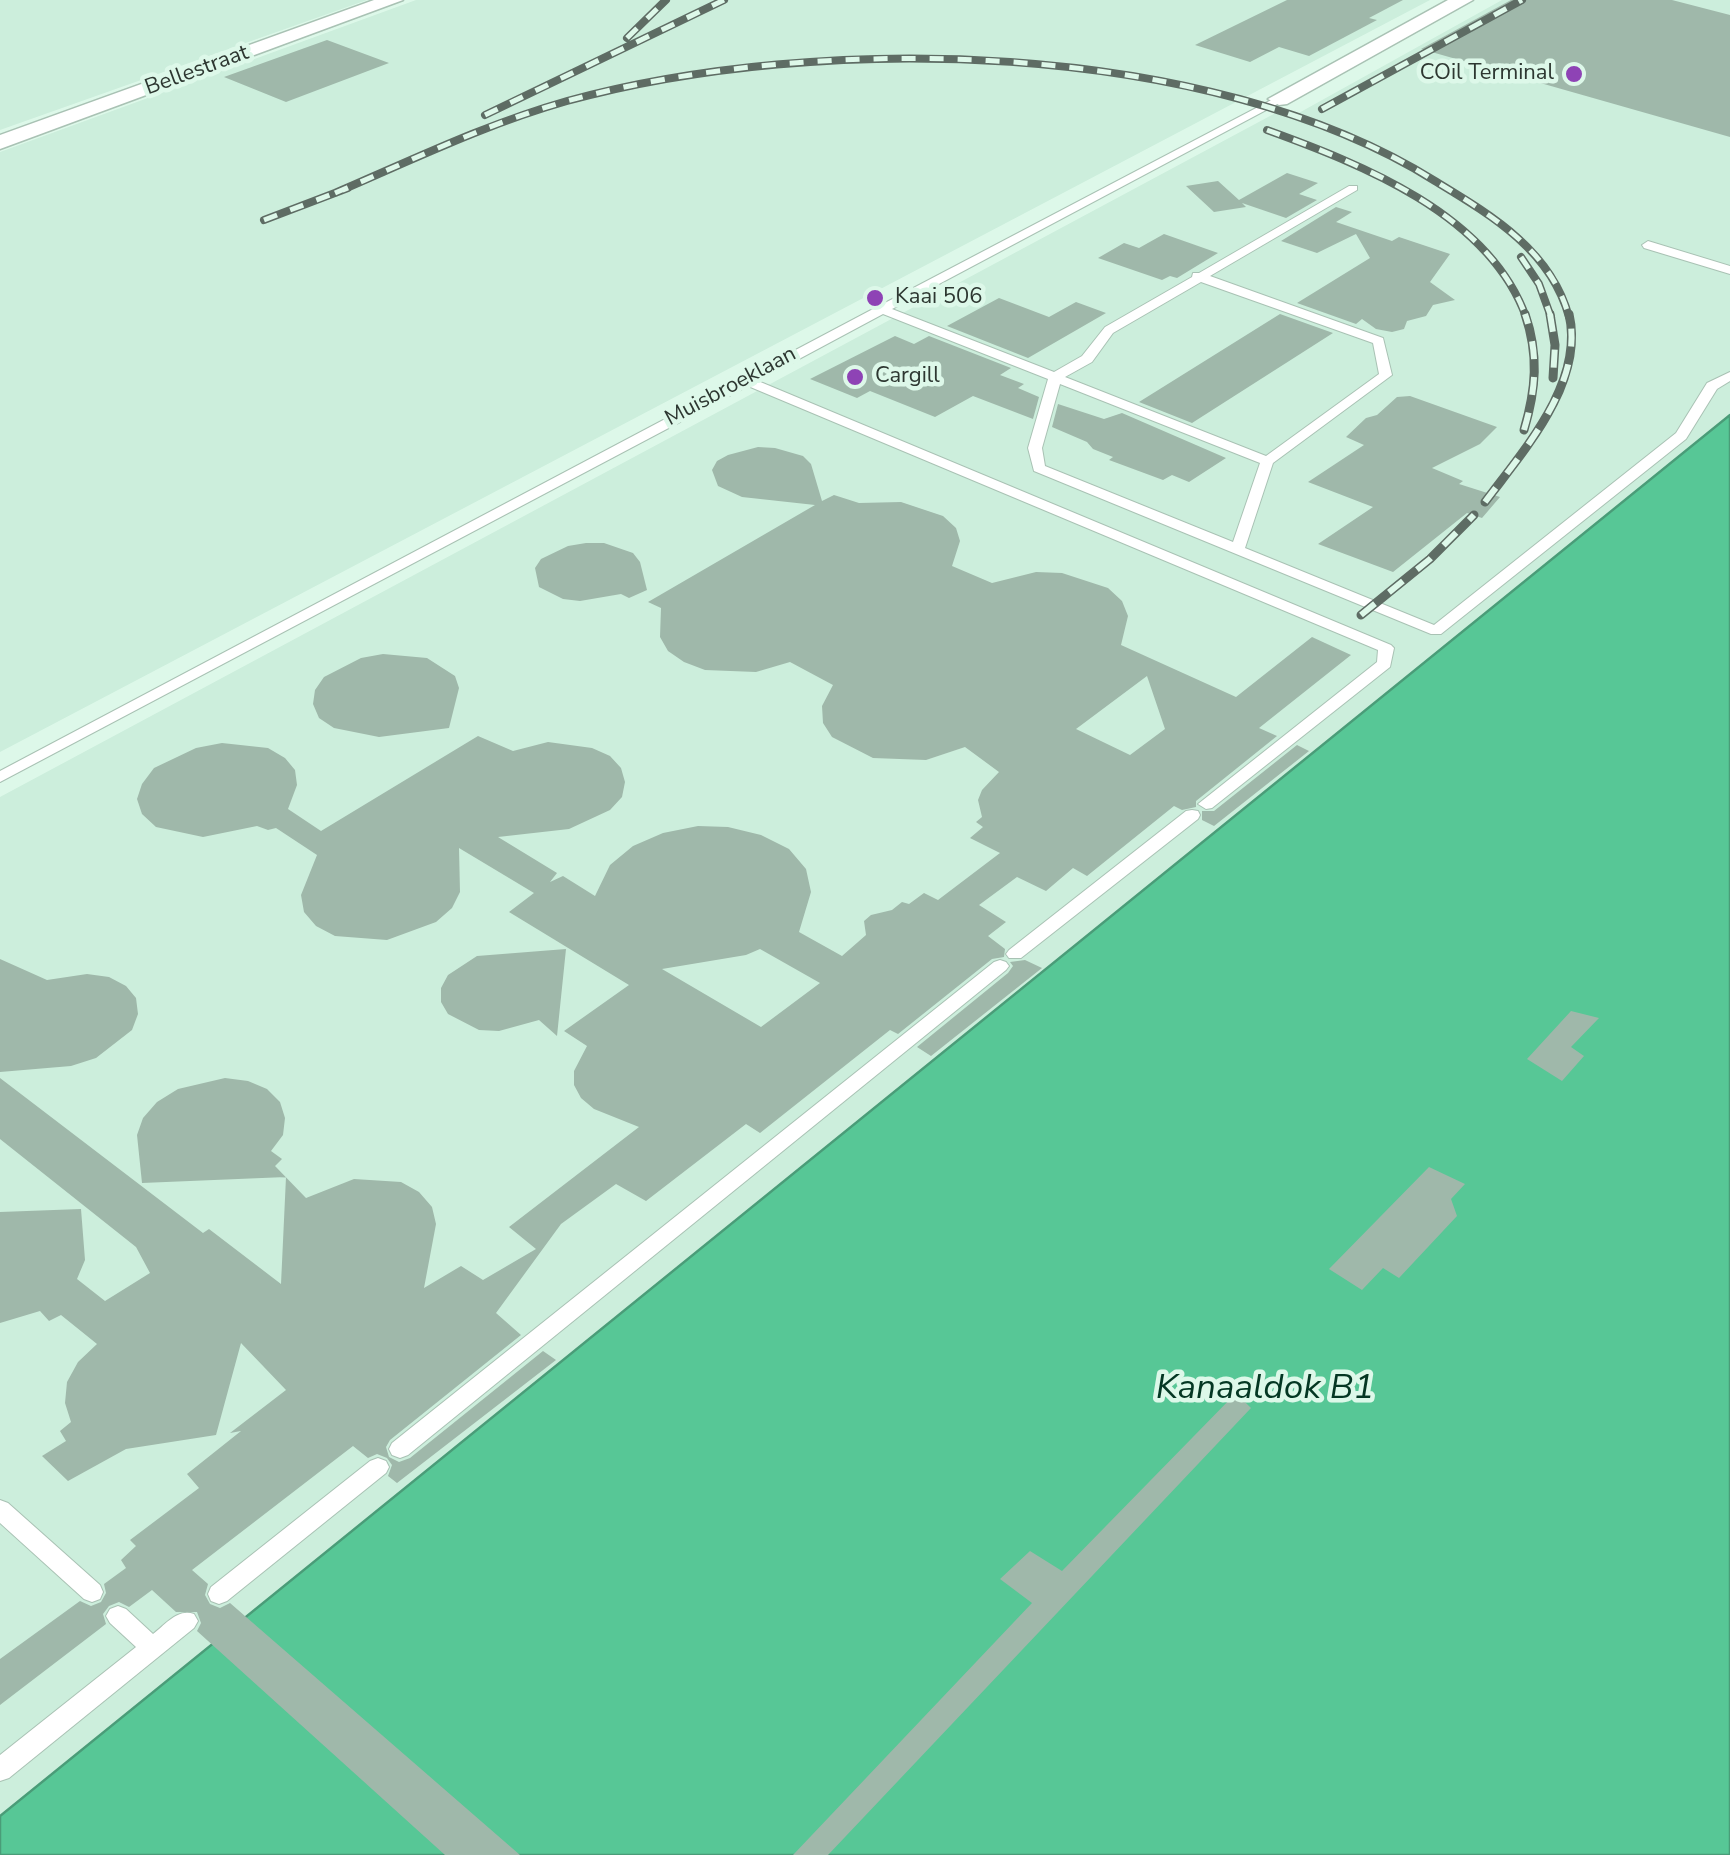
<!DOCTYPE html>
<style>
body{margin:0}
canvas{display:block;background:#ddf8e9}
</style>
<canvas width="1730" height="1855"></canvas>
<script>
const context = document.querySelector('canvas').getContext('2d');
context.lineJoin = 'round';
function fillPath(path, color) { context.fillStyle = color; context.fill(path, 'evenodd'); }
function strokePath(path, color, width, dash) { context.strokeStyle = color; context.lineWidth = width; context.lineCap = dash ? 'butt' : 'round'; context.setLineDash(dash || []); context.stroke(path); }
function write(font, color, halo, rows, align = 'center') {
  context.font = font + ' "Nunito Sans",sans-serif'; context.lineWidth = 9; context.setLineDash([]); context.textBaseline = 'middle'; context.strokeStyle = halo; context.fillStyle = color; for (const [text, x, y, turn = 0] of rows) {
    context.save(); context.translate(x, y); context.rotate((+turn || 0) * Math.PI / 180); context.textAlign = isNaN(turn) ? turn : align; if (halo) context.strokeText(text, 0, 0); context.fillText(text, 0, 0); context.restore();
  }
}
const built = new Path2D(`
 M0 0H367L0 130Z
 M416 0H1430L0 752V152Z
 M1502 0H1730V415L0 1816V797L1283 109 1297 114Z`);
const water = new Path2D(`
 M1730 415V1855H0V1816Z`);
const building = new Path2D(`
 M1287 0H1403L1369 18 1377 20 1309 56 1279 47 1250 62 1195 45Z
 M1511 0H1672L1730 15V137L1421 49Z
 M327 40 389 63 286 102 224 77Z
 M1287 173 1318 183 1299 194 1317 200 1286 218 1242 203 1246 207 1214 212 1186 186 1218 181 1239 200Z
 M1336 207 1352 212 1336 222 1392 241 1399 237 1450 254 1430 282 1455 300 1433 305 1426 316 1407 321 1404 329 1392 332 1376 329 1362 319 1356 324 1297 303 1370 258 1356 234 1317 253 1281 241Z
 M1164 234 1218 253 1177 278 1170 276 1162 280 1098 258 1124 243 1139 248Z
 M999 298 1049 317 1076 302 1106 313 1028 358 947 326Z
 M1280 314 1333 333 1192 423 1139 402Z
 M895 336 914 344 929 336 1011 368 1000 375 1024 384 1018 388 1039 397 1033 419 973 396 935 417 870 391 857 398 810 379Z
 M1410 396 1497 427 1480 444 1432 468 1463 481 1459 484 1500 497 1482 518 1467 513 1393 572 1318 544 1373 507 1308 482 1364 445 1346 437 1366 418 1377 415 1397 397Z
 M1058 404 1104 419 1122 413 1226 458 1189 482 1172 475 1163 480 1109 460 1113 457 1093 449 1087 442 1052 427Z
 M758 447 775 448 803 456 811 464 822 501 834 495 859 503 901 502 943 516 956 528 960 541 952 566 992 583 1036 572 1062 573 1108 588 1122 601 1128 616 1121 645 1236 697 1312 637 1351 655 1259 728 1277 736 1196 801V807L1182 810 1174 806 1087 876 1073 868 1046 891 1017 877 979 905 1006 922 988 936 1005 949 1004 957 992 959 898 1034 890 1030 760 1133 746 1124 646 1201 616 1184 561 1224 496 1313 521 1335 390 1440 386 1447 389 1457 399 1462 410 1458 543 1351 556 1360 397 1483 388 1476 392 1465 387 1458 377 1454 368 1458 353 1446 192 1570 208 1584 205 1595 210 1604 220 1608 230 1603 520 1855H445L197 1631 201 1623 197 1612H176L152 1590 129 1607 119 1602 109 1606 103 1614 106 1624 0 1705V1659L80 1601 91 1606 101 1602 106 1593 104 1584 126 1568 121 1560 136 1546 130 1540 199 1488 187 1474 241 1431 230 1433 286 1390 241 1343 216 1435 126 1449 68 1481 42 1456 66 1441 60 1431 71 1422 65 1403 67 1382 78 1362 97 1344 61 1315 49 1321 40 1311 0 1323V1212L81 1209 85 1260 77 1279 105 1301 150 1273 136 1247 0 1139V1078L203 1233 209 1229 281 1284 286 1177 142 1183 137 1135 143 1118 157 1102 178 1089 225 1078 248 1081 267 1089 280 1102 285 1118 283 1135 271 1151 282 1159 275 1166 306 1198 354 1179 401 1182 419 1192 432 1207 436 1224 424 1288 461 1266 483 1280 536 1249 509 1227 639 1127 594 1109 581 1098 574 1085V1071L587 1046 564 1031 629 985 509 912 534 893 459 848 460 892 452 908 436 922 387 940 335 936 316 926 304 912 301 895 317 855 276 828 268 830 257 826 203 837 156 827 142 814 137 799 142 784 154 768 196 748 222 743 268 748 285 758 295 770 297 785 288 809 321 831 478 736 513 751 548 742 592 748 610 756 621 768 625 782 622 797 610 810 569 829 498 837 557 873 550 882 563 876 595 896 610 865 633 846 663 833 698 826 728 827 761 835 789 849 806 869 811 892 799 932 842 956 866 935 864 921 871 915 892 910 902 902 909 904 924 893 938 900 1000 853 970 838 983 827 976 822 982 817 978 800 982 790 999 772 965 747 926 760 873 758 832 737 823 723 822 706 833 685 790 662 756 672 705 670 684 662 668 651 660 637 661 608 648 602 815 505 742 497 718 486 712 470 717 461 728 455ZM1147 676 1165 729 1130 755 1076 729ZM760 949 820 983 761 1027 662 969 746 955Z
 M586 543H604L633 553 640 562 647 590 629 598 621 594 580 601 563 599 539 587 535 568 541 559 568 546Z
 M383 654 427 658 455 676 459 688 449 728 379 737 334 728 319 718 313 704 315 690 324 677 361 658Z
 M1297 745 1309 751 1214 826 1202 820V811H1214Z
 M566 949 557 1036 539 1020 499 1031 479 1030 448 1014 441 1002V988L448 975 477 956Z
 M0 959 47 980 87 974 109 977 126 986 136 998 138 1014 132 1030 96 1058 71 1066 0 1072Z
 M1025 960 1042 968 931 1056 917 1047 1008 973 1013 966 1010 962Z
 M1571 1011 1599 1018 1571 1047 1584 1056 1562 1081 1527 1059Z
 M1429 1167 1465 1184 1451 1199 1457 1216 1399 1278 1383 1268 1362 1290 1329 1269Z
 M1236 1393 1251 1408 828 1855H793L1032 1603 1000 1579 1030 1551 1062 1571Z`);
const service = new Path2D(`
 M1279 96 1284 99 1283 101 892 309 1054 372 1082 356 1105 327 1192 277 1193 273H1199L1349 186H1357V190L1210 276 1383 338 1392 375 1273 463 1245 548 1434 625 1676 433 1707 383 1730 372V381L1717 389 1686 439 1441 634H1431L1034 471 1028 448 1048 379 883 314 758 381 1391 645 1394 648 1390 667 1212 808 1206 809 1198 804 1377 662 1378 650 748 386 0 782V771L873 309 875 305H881ZM1201 282 1373 343 1379 374 1266 456 1065 377 1092 362 1113 333ZM1060 384 1260 463 1233 542 1045 466 1042 448Z
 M1648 241 1730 266V274L1644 248 1642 245Z
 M1192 810 1198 811 1200 815 1198 819 1021 958H1009L1006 954 1009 950 1186 811Z
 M1000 960 1006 962 1009 966 1006 970 408 1455 400 1458 392 1455 389 1449 392 1443 994 962Z
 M378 1458 386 1461 389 1467 386 1473 227 1601 219 1604 211 1601 208 1594 211 1587 370 1461Z
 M0 1500 8 1503 100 1585 103 1592 100 1599 92 1602 84 1599 0 1523Z
 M118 1606 126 1609 153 1634C166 1624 178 1608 194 1614L198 1621 194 1628 9 1778 0 1781V1755L136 1647 110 1623 106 1616 110 1609Z`);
const minor = new Path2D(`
 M374 0H403L0 149V135Z
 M1448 0H1473L1287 104 1279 105 1268 99Z`);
const railFar1 = new Path2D(`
 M627 38 666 0
 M1322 109 1522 0
 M485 115 724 0
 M1267 130C1361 164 1489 214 1526 317
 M335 193C412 160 486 124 567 101 818 32 1209 39 1435 181 1491 215 1551 250 1569 317
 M264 220 348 188
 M1521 257 1539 284 1551 317`);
const rail = new Path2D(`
 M1550 314 1555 345 1553 378
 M1524 430C1536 389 1539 355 1525 314
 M1485 502C1523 451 1585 383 1569 314
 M1361 615 1430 559 1474 515`);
const markers = [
 [1574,74,10,"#8e43b5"],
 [875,298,10,"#8e43b5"],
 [855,377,10,"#8e43b5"]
];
const farStreetnames = [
 ["Bellestraat",197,71,-20],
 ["Muisbroeklaan",731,387,-28]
];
const farPoinames = [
 ["COil Terminal",1554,74,"right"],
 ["Kaai 506",895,298],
 ["Cargill",875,377]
];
const nearWaternames = [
 ["Kanaaldok B1",1265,1390]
];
fillPath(built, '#cceedc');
fillPath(water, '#57c796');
strokePath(water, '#4a9c78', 2.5);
fillPath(building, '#9fb8aa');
strokePath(service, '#a9c2b4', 2);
strokePath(minor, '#a9c2b4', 3);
fillPath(service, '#fff');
fillPath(minor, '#fff');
strokePath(railFar1, '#5e6c64', 8);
strokePath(rail, '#5e6c64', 9);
strokePath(railFar1, '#ddf8e9', 5, [14]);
strokePath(rail, '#ddf8e9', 6, [18]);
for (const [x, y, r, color] of markers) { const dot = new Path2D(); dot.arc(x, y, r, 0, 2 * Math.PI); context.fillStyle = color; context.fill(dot); strokePath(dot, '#ddf8e9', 4); }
write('22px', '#2d3731', '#ddf8e9', farStreetnames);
write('22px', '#2d3731', '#ddf8e9', farPoinames, 'left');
write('italic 35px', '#043723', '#ddf8e9', nearWaternames);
</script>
